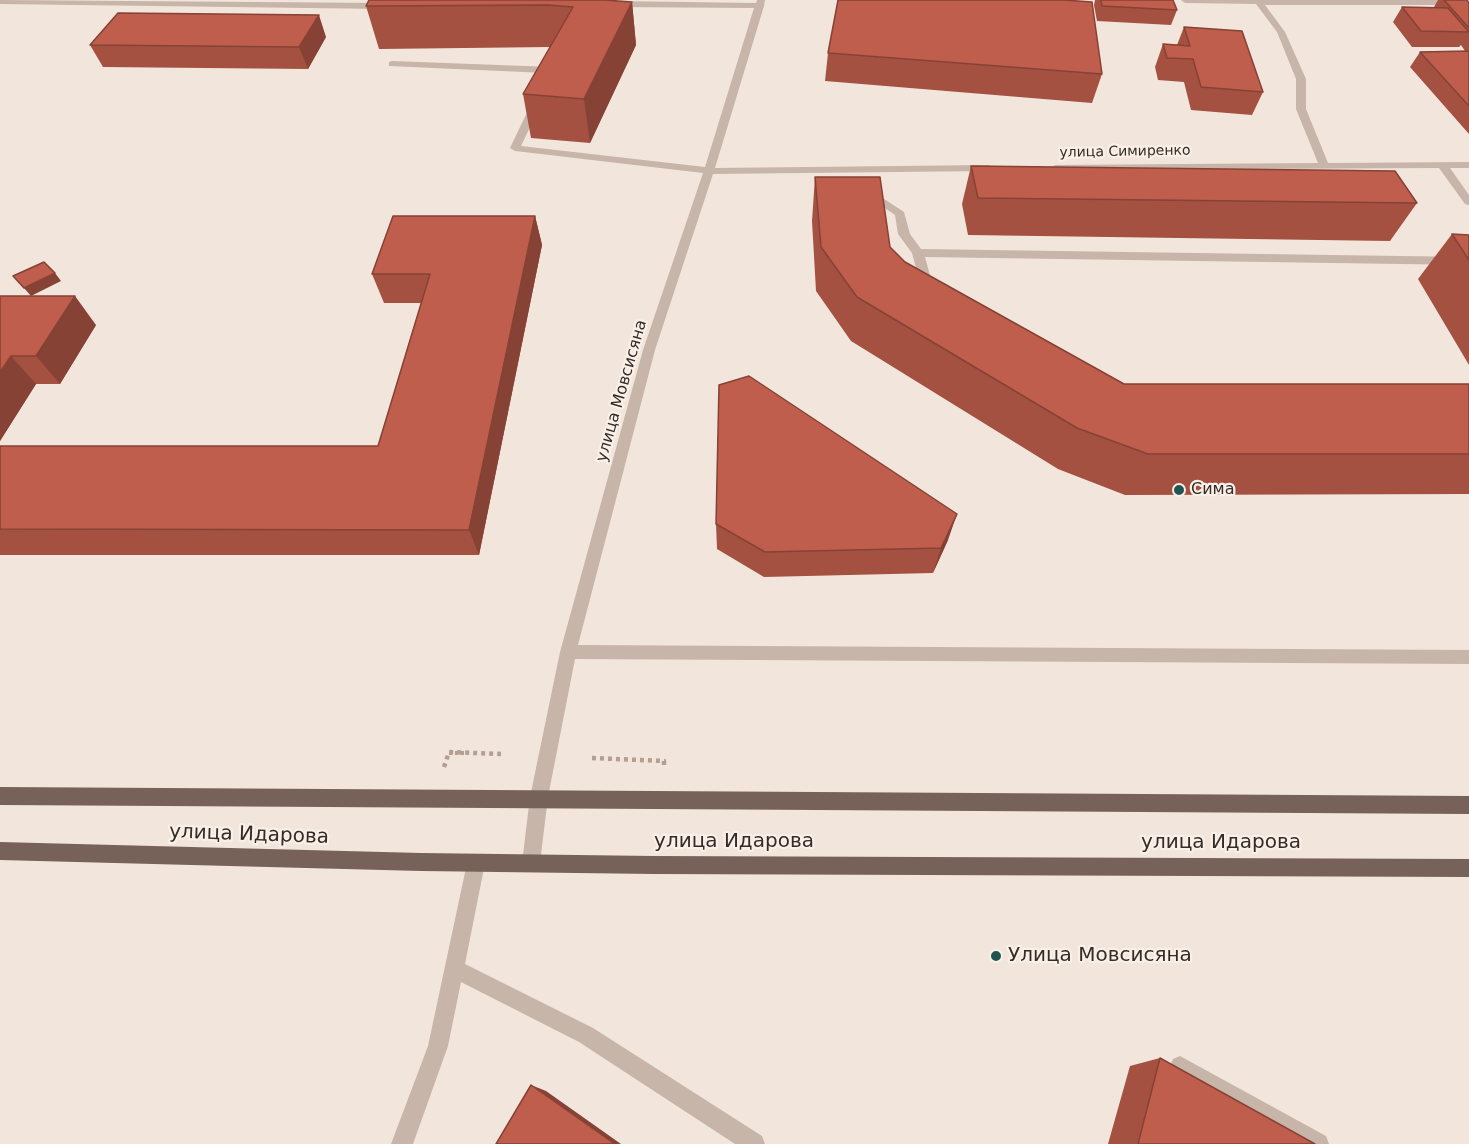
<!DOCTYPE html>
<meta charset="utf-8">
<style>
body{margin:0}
canvas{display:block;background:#f1e5dc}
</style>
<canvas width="1469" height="1144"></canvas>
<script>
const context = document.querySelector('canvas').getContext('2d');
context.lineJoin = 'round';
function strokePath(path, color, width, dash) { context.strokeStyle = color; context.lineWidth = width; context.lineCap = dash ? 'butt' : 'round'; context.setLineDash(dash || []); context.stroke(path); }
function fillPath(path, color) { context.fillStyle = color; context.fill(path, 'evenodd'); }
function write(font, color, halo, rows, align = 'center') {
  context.font = font + ' "DejaVu Sans",sans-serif'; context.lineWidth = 4.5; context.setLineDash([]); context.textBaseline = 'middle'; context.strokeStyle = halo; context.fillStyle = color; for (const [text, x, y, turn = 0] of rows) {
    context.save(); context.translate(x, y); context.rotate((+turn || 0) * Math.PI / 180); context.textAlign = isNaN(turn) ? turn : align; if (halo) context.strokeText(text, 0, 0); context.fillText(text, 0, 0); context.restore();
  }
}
const pathFar1 = new Path2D(`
 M449 753H467`);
const path = new Path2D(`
 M592 758 664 761V769
 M444 767 449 752 501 754`);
const minor = new Path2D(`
 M0 0 385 3 389 6 385 9 0 4Z
 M757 0H765L764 6 715 168 989 165 994 168 989 171 713 174 655 350 578 645 1469 650V664L575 659 548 797 540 863 537 869 531 872 525 869 522 863 530 797 560 652 643 350 703 173 515 151 510 148 531 104 536 101 541 104 521 146 705 167 754 8 613 7 609 4 613 1 756 3Z
 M1181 0H1461L1462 2 1458 5H1265L1285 32 1306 79V109L1328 163 1469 162V168H1450L1469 195V205L1465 204 1439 168 1051 170 1050 168 1055 165 1318 163 1296 109V79L1277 32 1256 4 1185 3Z
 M392 61 552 67 557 70 550 77 546 73 389 66V62Z
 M869 189 904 212 910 234 921 249 1469 257V265L925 257 934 290 928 294 922 290 912 253 898 234 895 215 865 194V190Z
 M476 854 482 857 485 863 465 964 593 1028 762 1136 765 1144H735L579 1042 461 982 448 1046 413 1144H391L428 1046 467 863 470 857Z
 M1180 1056 1326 1136 1329 1144H1297L1173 1073 1170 1066 1173 1059Z`);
const major = new Path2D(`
 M0 787 1469 796V814L0 805Z
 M0 842 421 853 654 856 1469 859V877L654 874 421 871 0 860Z`);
const wall = new Path2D(`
 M1095 0H1173L1177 10 1171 25 1097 21 1094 5Z
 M1438 0H1467L1469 3V134L1410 67 1420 52 1465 51 1461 45 1459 47H1412L1393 22 1402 7H1434Z
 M632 2 636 45 590 143 531 138 523 94 550 47 379 49 366 6Z
 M1184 27 1263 92 1252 115 1191 110 1184 82 1158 80 1155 67 1163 44 1177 45Z
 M326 37 308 69 103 67 90 45Z
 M828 53 1102 74 1092 103 825 81Z
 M971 166 1417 203 1390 241 968 235 962 204Z
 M815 177 890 247 905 262 1124 384H1469V494L1125 495 1058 469 851 341 816 291 812 221Z
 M535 216 542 245 479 555H0V446H378L421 303H384L372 274Z
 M1452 234 1469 235V365L1418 279Z
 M0 296 96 325 60 384H36L0 441Z
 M716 524 948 540 933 573 764 577 717 549Z
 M1160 1058 1315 1144H1108L1130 1066Z`);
const shadedWall = new Path2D(`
 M632 2 636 45 590 143 584 99Z
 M319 15 326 37 308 69 299 47Z
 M535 216 542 245 479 555 469 530Z
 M55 273 61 281 31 296 24 288Z
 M75 296 96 325 60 384 36 356Z
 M11 356 36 384 0 441V372Z
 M957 514 948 540 933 573 941 548Z
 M531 1085 546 1091 621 1144H615Z`);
const building = new Path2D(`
 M369 0H605L632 2 584 99 523 94 573 7 548 5 366 6Z
 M838 0H1064L1092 2 1102 74 828 53Z
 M1101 0H1173L1177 10 1102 6Z
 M1444 0H1467L1469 3V28Z
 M1402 7 1448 8 1469 32 1421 31Z
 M118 13 319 15 299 47 90 45Z
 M1184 27 1242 31 1263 92 1201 87 1193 59 1167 58 1163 44 1190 46Z
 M1469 51V106L1420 52Z
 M971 166 1395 171 1417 203 978 198Z
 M815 177H880L890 247 905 262 1124 384H1469V454H1148L1077 428 857 297 821 247Z
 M393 216H535L469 530 0 529V446H378L430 274H372Z
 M1452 234 1469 235V260Z
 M44 262 55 273 24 288 13 276Z
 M0 296H75L36 356H11L0 372Z
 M749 376 957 514 941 548 765 552 716 524 719 385Z
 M1160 1058 1315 1144H1138Z
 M531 1085 615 1144H496Z`);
const markers = [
 [1179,490,6,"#205554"],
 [996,956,6,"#205554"]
];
const farStreetnames = [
 ["улица Симиренко",1125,152,-1]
];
const streetNames = [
 ["улица Мовсисяна",622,391,-74]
];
const poiNames = [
 ["Сима",1191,490]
];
const nearStreetnames = [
 ["улица Идарова",249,835,2],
 ["улица Идарова",734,842],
 ["улица Идарова",1221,843]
];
const nearPoinames = [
 ["Улица Мовсисяна",1008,956]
];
strokePath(pathFar1, '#b49f93', 4, [3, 3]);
strokePath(path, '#b49f93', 4.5, [4, 4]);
fillPath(minor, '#c8b5a9');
fillPath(major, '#77625a');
fillPath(wall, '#a45141');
fillPath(shadedWall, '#864235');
fillPath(building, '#bf5e4c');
strokePath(building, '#864235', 1.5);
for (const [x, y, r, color] of markers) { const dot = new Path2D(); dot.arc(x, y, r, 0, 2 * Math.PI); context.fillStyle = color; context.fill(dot); strokePath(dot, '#f9f0e8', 2); }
write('14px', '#362b28', '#f9f0e8', farStreetnames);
write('16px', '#362b28', '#f9f0e8', streetNames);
write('16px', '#362b28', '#f9f0e8', poiNames, 'left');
write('20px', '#362b28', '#f9f0e8', nearStreetnames);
write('20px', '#362b28', '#f9f0e8', nearPoinames, 'left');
</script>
